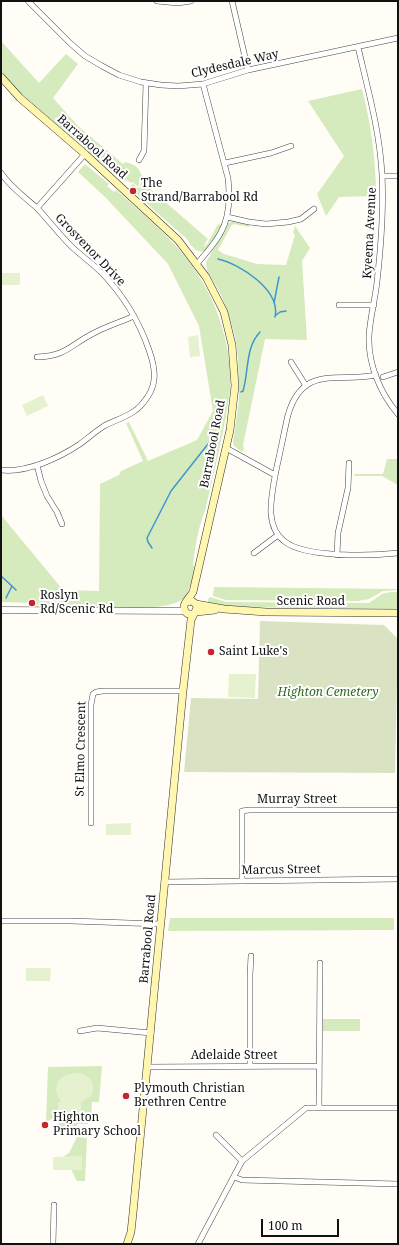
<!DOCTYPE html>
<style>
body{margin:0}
#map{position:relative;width:399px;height:1245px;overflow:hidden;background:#fffdf5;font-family:"Noto Serif",serif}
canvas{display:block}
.frame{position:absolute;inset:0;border:2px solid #111;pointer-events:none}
.scale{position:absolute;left:261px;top:1219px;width:78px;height:18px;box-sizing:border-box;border:2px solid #111;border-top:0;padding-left:5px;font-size:12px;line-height:14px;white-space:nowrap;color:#111;-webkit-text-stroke:3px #fff;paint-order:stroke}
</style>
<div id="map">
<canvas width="399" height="1245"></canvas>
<div class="frame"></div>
<div class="scale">100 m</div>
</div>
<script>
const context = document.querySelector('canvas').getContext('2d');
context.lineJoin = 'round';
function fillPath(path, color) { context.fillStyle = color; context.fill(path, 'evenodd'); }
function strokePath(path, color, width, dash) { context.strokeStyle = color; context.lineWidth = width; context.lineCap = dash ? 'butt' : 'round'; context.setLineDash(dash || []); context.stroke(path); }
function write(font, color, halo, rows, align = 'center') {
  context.font = font + ' "Noto Serif",serif'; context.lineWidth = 4; context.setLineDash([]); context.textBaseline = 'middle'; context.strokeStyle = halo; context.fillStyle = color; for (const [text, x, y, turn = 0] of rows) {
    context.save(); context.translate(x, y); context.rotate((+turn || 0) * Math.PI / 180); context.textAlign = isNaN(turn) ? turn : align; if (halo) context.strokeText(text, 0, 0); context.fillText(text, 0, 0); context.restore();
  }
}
const green = new Path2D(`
 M1 41 39 83 66 54 78 64 53 98 78 126 123 164 125 162C135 165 138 166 142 176L139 180V186H137L133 182 131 183 126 180 125 182 113 173 25 97 3 76 1 74Z
 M362 89C371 124 376 160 376 196L339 197 335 203 326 216 317 194 344 156 308 101Z
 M85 164 109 184 107 186 114 192 116 190C167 234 209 270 225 338 229 355 231 372 230 389 225 430 214 471 205 511 198 528 195 547 193 565L195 567 192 581 185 598C168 611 123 608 102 607 79 607 57 606 34 605V603L1 602V515L63 590 99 591 100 484 119 475 121 471 143 461 126 423 129 422 148 461 197 440 213 411 199 326 168 264 105 197 78 172Z
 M141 181 208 239 203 247 207 244 218 224 221 225C218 231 210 249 204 251 201 252 197 251 195 249 191 246 189 241 185 237 166 221 148 205 130 187L133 183 136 187 140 188Z
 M232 221 249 224V227L234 224 231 226 218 250 224 254 257 264 286 265 295 235 293 233 295 226 310 248 302 261 307 340 265 339 243 445 244 449 242 452 234 446 233 442 239 401 238 357 235 336 229 316 222 297 207 270 206 262 224 232 228 223Z
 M387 459H398V485L382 476H354L355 474H383Z
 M214 587 398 589V590L383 591 369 599 358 601 226 600 213 596Z
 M391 592H398V609L228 607 208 603V599L210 597 226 602 369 603 382 594Z
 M170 918H394V930L168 931Z
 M323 1019H360V1031H323Z
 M102 1066 99 1102H92L91 1119H89L88 1124H77V1127L58 1126 57 1116 46 1122 48 1067Z
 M77 1137 87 1138 85 1181H77L64 1156 69 1153Z`);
const cemetery = new Path2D(`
 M260 621 384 625 398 639 395 773 184 772 191 698 258 699Z`);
const pitch = new Path2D(`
 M1 273H20V285H1Z
 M198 335 200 356 190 357 188 337Z
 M43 395 48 406 27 416 22 405Z
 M229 674H256L255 698 228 697Z
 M131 823V835H106V824Z
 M26 968H51L50 981H26Z
 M81 1073C92 1077 96 1086 91 1096L81 1102V1119L58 1120V1102H62C54 1095 54 1082 64 1076 69 1074 76 1073 81 1073Z
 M82 1156V1170H53V1157Z`);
const stream = new Path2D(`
 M218 259C240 264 281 290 275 317
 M274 303 279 277
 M276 315 280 312 286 311
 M241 392 243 391C249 371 245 348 260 332
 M152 548 148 542 147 538 171 491 208 444 218 437
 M1 576 12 586 6 598
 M12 586 16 590`);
const minor = new Path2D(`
 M28 1 70 43 85 56 102 66 119 75 141 82 161 85 178 86 203 84 248 70 398 38
 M157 1 178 3 191 1
 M232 1 248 70
 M358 47C368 90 380 132 382 175 384 211 381 246 377 282 375 300 370 318 369 336 368 364 380 393 398 414
 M139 160 144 151 146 83
 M225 163 271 153 291 146
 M1 173C11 188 25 197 38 209 49 221 59 234 70 245 80 255 92 263 102 273 123 295 139 321 149 350 156 370 158 386 143 403 134 415 117 419 104 426 96 431 88 438 80 444 59 458 27 473 1 470
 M382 176H398
 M37 208 85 154
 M227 217 249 222 266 224 288 222 301 219 314 209
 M197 264C205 254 215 244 221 232 230 216 230 196 228 178L203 84
 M339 305H374
 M37 357C67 356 70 345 94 333 107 326 121 322 134 316
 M291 362 306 386
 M376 375C337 383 303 364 288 415 284 432 281 449 277 466 274 482 270 498 271 514 272 525 276 535 284 541 304 558 372 556 398 553
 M383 377 398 372
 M226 448 275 475
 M37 465 41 481 47 496 57 512 62 524
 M254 553 278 535
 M337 555 338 533 348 488 349 463
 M91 823V705L93 694 96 692 103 691H183
 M242 880V811L249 810H398
 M164 882 398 879
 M1 921H71L160 924
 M80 1031 97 1028 151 1033
 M250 1066V975L251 956
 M148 1067 319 1066
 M319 1108 320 963
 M216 1135 242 1161
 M234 1177 242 1180 398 1184
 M53 1244 54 1205
 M198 1244 242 1161 306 1108H398`);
const tertiary = new Path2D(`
 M1 610 184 611`);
const secondary = new Path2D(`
 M1 77 20 98 85 154 178 240 206 277 224 312 232 345 235 386 230 430 193 592C189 599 178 607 188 614H194L197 608 196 604 192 601 186 602
 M196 604 224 609 266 612 398 613
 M196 612 215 610
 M127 1244 131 1232 133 1213 183 691 191 620 194 614`);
const markers = [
 [133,191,4,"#c4262e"],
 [32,603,4,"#c4262e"],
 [211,652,4,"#c4262e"],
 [126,1096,4,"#c4262e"],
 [45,1125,4,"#c4262e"]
];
const streetNames = [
 ["Clydesdale Way",235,64,-13],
 ["Barrabool Road",92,147,42],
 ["Kyeema Avenue",370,233,-87],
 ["Grosvenor Drive",90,250,46],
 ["Barrabool Road",213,444,-79],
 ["Scenic Road",311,602],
 ["St Elmo Crescent",81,749,-89],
 ["Murray Street",297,800],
 ["Marcus Street",281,870,-1],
 ["Barrabool Road",148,939,-85],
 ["Adelaide Street",234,1056]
];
const poiNames = [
 ["The",141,184],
 ["Strand/Barrabool Rd",141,198],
 ["Roslyn",40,596],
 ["Rd/Scenic Rd",40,610],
 ["Saint Luke's",219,652],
 ["Plymouth Christian",134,1089],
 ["Brethren Centre",134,1103],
 ["Highton",53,1118],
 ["Primary School",53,1132]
];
const parkNames = [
 ["Highton Cemetery",328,693]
];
fillPath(green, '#d5ebbd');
fillPath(cemetery, '#d9e3c4');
fillPath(pitch, '#e6f2cf');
strokePath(stream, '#3f96cf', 1.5);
strokePath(minor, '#444', 6);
strokePath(tertiary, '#444', 7);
strokePath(secondary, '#333', 8);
strokePath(minor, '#fff', 5);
strokePath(tertiary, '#fff', 6);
strokePath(secondary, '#fff6b0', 7);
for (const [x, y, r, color] of markers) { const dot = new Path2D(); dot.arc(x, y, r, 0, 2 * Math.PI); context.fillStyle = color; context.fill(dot); strokePath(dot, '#fff', 1.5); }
write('12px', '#111', '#fff', streetNames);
write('12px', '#111', '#fff', poiNames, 'left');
write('italic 12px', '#2f6b1f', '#fff', parkNames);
</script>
